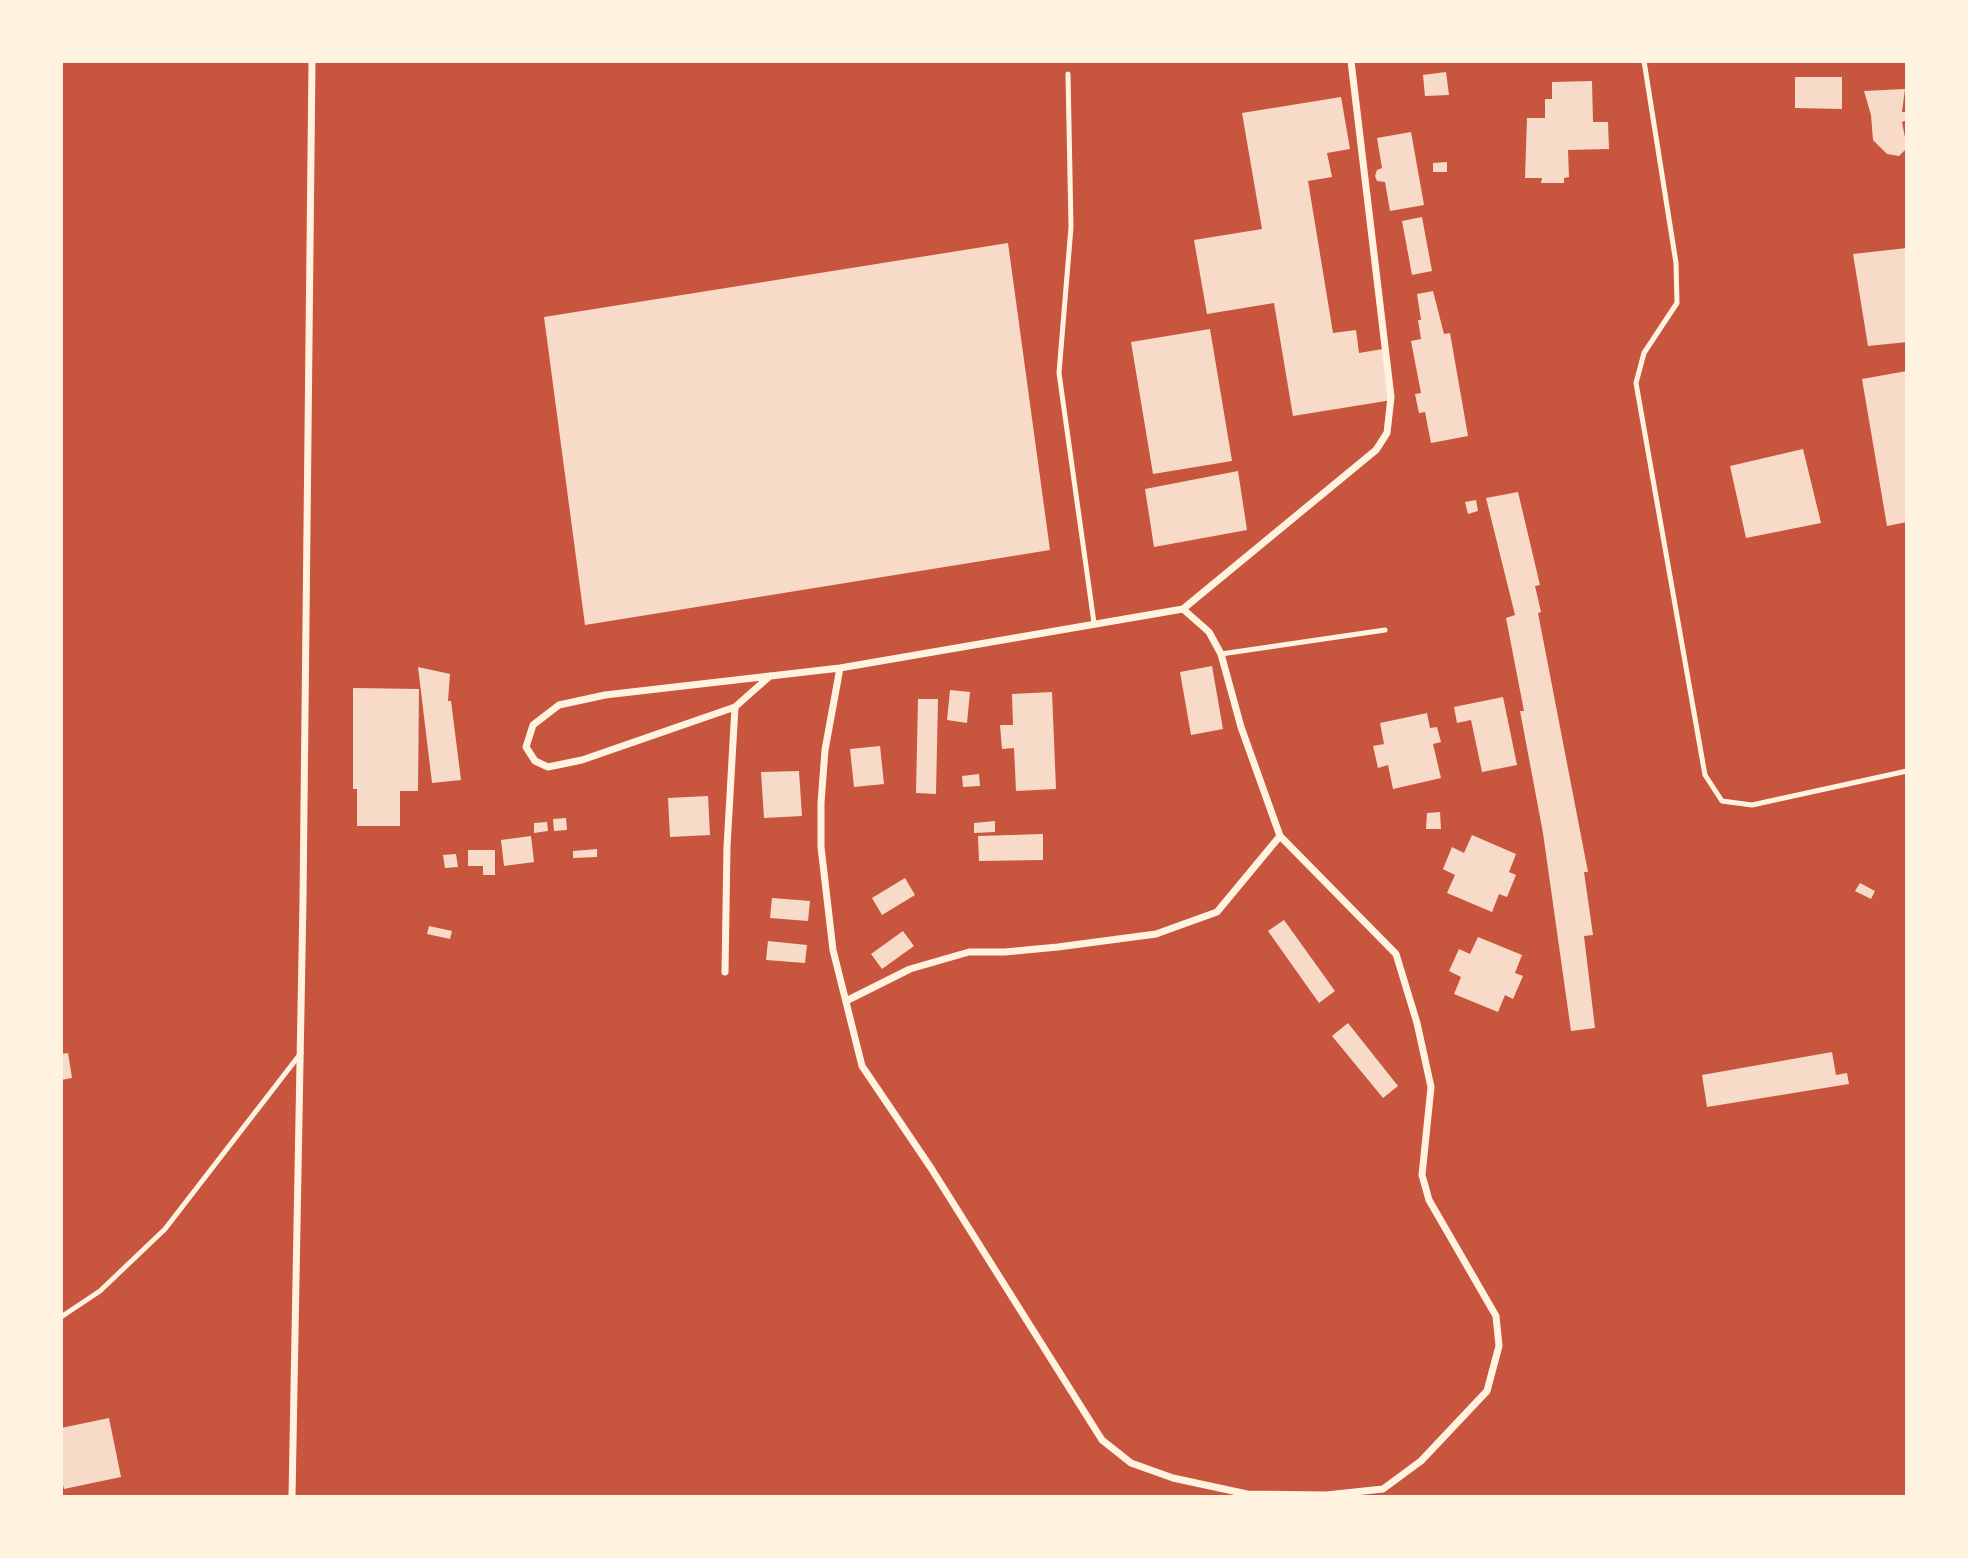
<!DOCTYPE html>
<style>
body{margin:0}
#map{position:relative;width:1968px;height:1558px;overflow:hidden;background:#c8553d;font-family:Cabin,sans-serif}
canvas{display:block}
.frame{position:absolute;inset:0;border:63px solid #fff3e0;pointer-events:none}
</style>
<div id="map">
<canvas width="1968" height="1558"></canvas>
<div class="frame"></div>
</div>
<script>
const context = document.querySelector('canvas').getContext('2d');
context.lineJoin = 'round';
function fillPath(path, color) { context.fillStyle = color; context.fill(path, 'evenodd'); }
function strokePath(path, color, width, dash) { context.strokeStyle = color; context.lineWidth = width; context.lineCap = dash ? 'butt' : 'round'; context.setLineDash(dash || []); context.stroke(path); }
const building = new Path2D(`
 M1446 72 1449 95 1425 96 1423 75Z
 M1795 77H1842V109L1795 108Z
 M1592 81 1593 122H1608L1609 149 1568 150 1569 177 1564 178V183H1541L1542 178H1525L1527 118H1545V99H1552V82Z
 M1905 89 1902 112H1907V120L1902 122 1907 148 1899 156 1887 154 1873 140 1871 115 1864 91Z
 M1341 97 1350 149 1327 153 1332 177 1308 181 1333 333 1356 330 1359 353 1383 349 1392 400 1293 416 1274 303 1207 314 1194 240 1262 229 1242 113Z
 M1411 132 1424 205 1390 211 1385 182 1377 181 1375 176 1377 170 1382 168 1377 138Z
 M1447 162V172H1433V163Z
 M1422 217 1432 271 1412 275 1402 221Z
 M1008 243 1050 550 585 625 544 317Z
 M1907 248V342L1868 346 1853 254Z
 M1433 291 1444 334 1450 333 1468 436 1431 443 1425 412 1419 413 1415 394 1421 393 1411 341 1421 339 1418 320H1421L1417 294Z
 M1210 329 1232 461 1153 474 1131 342Z
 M1907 371V522L1887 526 1862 379Z
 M1803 449 1821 523 1746 538 1730 466Z
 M1238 471 1247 530 1154 547 1145 489Z
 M1518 492 1540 585 1535 586 1541 612 1538 613 1588 872H1584L1593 935 1584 936 1595 1028 1571 1031 1543 833 1520 711H1524L1506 618 1515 615 1486 498Z
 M1476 500 1478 511 1468 514 1465 502Z
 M1212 666 1223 729 1191 735 1180 672Z
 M418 667 450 674 448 701H451L461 780 432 783Z
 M353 688 419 689 418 791H400V826H357V789H353Z
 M950 690 970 692 967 723 947 720Z
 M1052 692 1056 789 1016 791 1014 748 1002 749 1000 725H1013L1012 694Z
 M1503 697 1517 765 1482 772 1471 720 1457 723 1454 707Z
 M918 699H938L936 794 916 793Z
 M1427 713 1430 728 1437 727 1441 742 1433 744 1441 778 1393 789 1388 765 1378 768 1373 746 1384 744 1380 723Z
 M880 746 884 784 854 787 850 749Z
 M799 771 802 816 764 818 761 772Z
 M979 774 980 786 963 787 962 776Z
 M708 796 710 835 670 837 668 798Z
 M1440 812 1441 829H1426L1427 813Z
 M566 818 567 830 554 831 553 819Z
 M995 821V832L974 833V823Z
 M547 822 548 831 534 833V823Z
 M1043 834V860L979 861 978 836Z
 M1472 835 1516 854 1509 872 1516 875 1507 897 1499 894 1492 912 1447 893 1455 875 1443 869 1452 847 1464 853Z
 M531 836 534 862 504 866 501 840Z
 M597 849V857L573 858V851Z
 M468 850H495V875H483V866H468Z
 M456 854 458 867 445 868 443 855Z
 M905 878 915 895 882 915 872 898Z
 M1860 883 1875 891 1871 899 1855 891Z
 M772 898 810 901 808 921 770 918Z
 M1284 920 1335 991 1319 1003 1268 931Z
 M429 926 452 931 450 939 427 934Z
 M903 931 914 946 882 969 871 954Z
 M1478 937 1522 955 1515 973 1523 976 1513 999 1505 995 1498 1012 1454 994 1461 977 1449 971 1459 949 1470 954Z
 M768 941 807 945 805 963 766 960Z
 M1348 1023 1398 1086 1383 1098 1332 1036Z
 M1832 1052 1836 1075 1847 1073 1849 1084 1707 1107 1702 1075Z
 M68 1053 72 1078 61 1080V1054Z
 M109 1418 121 1477 64 1489 61 1477V1428Z`);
const service = new Path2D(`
 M1644 61 1676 263 1677 303 1644 353 1636 383 1705 775 1722 801 1752 805 1907 771
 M1068 74 1071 227 1059 373 1094 623
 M1221 654 1385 630
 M61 1317 100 1291 165 1229 301 1053`);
const minor = new Path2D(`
 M840 668 825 750 821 803V847L833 950 862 1066 931 1168 1102 1440 1131 1463 1173 1478 1247 1494 1326 1495 1383 1489 1421 1461 1487 1391 1499 1346 1496 1316 1429 1200 1422 1175 1431 1087 1417 1023 1396 954 1280 836 1241 727 1221 654 1209 632 1183 609
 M770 676 735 707 582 760 548 767 535 761 526 747 533 725 559 705 605 695 840 668 1183 609 1376 450 1387 433 1391 397 1351 61
 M725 972 727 847 735 707
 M846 1001 910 969 969 952H1005L1058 947 1156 934 1217 912 1280 836
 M292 1497 303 900 312 61`);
fillPath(building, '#f7dbc8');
strokePath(service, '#fff3e0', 5);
strokePath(minor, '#fff3e0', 7);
</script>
